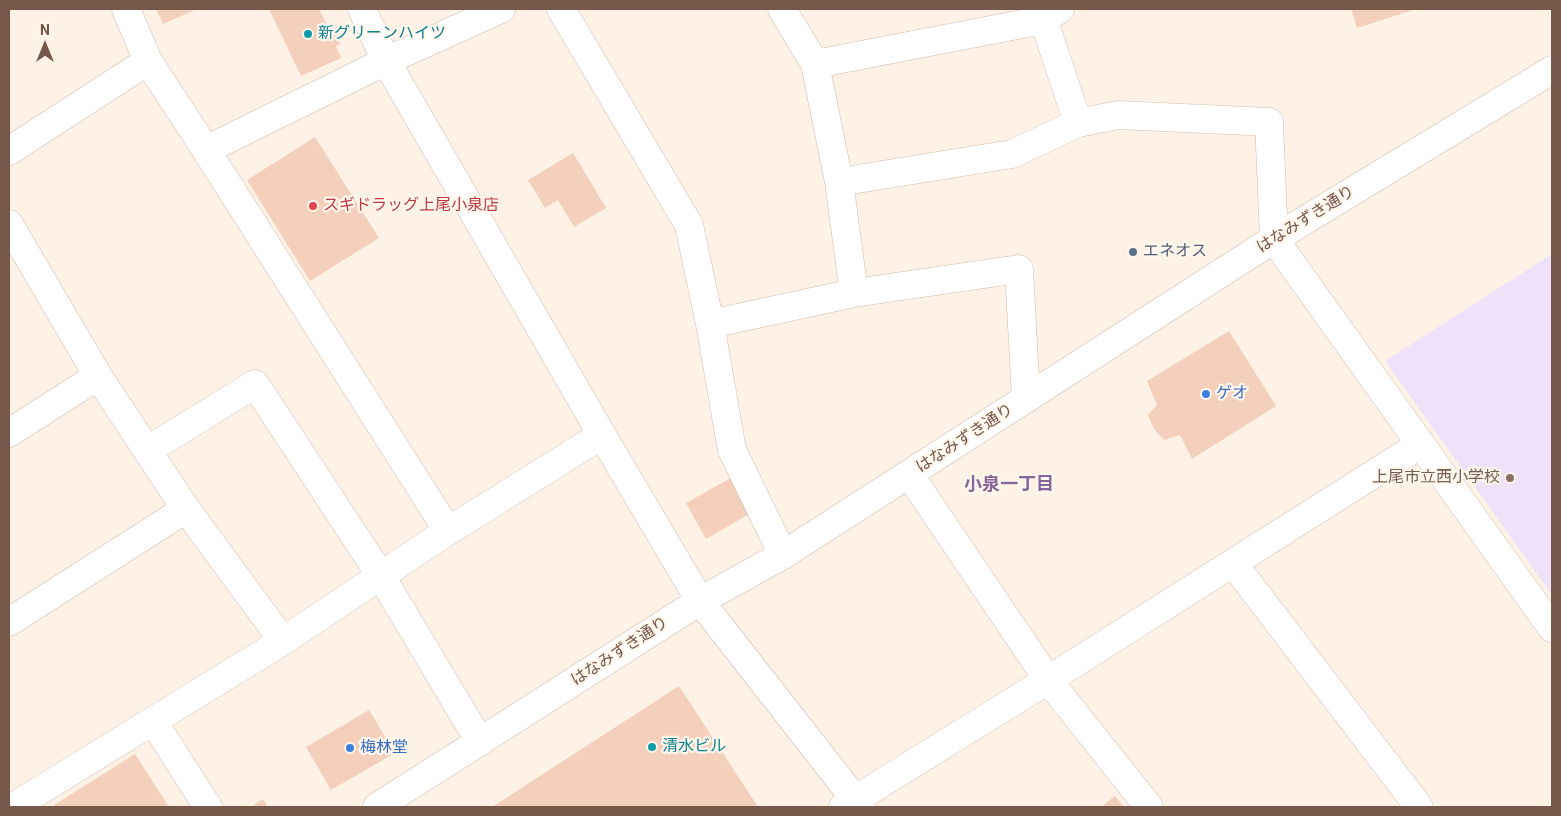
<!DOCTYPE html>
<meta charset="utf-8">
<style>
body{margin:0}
#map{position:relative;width:1561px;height:816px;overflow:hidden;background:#fdf2e5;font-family:Roboto,sans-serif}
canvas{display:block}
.frame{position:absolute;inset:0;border:10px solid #765749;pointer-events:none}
.north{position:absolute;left:20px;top:20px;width:50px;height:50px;-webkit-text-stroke:4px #fff6ec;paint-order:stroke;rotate:0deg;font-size:14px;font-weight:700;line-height:20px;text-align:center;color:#765749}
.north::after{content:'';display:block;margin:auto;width:18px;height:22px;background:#765749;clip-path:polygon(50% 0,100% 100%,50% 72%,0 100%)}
</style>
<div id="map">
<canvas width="1561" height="816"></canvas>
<div class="frame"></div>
<div class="north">N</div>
</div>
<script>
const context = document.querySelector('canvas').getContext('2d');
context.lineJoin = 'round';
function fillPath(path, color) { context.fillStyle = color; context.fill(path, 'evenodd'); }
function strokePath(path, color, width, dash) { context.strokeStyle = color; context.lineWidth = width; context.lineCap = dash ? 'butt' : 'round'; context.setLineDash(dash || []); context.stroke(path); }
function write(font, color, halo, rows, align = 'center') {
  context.font = font + ' Roboto,"Noto Sans JP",sans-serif'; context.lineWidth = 4.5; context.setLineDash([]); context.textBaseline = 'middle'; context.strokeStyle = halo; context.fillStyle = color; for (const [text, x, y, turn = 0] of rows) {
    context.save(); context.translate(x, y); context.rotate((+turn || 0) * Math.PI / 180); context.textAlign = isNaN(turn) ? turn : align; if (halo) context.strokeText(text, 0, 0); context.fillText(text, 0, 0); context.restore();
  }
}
const education = new Path2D(`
 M1552 254V595L1385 361Z`);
const building = new Path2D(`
 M156 9H197L163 24Z
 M269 9H319L327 25 331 23 340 44 336 46 341 58 301 76Z
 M1351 9H1416L1357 28Z
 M315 137 379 238 310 281 247 180Z
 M573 153 606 208 574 227 558 200 545 208 528 180Z
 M1229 331 1276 406 1192 459 1180 435 1164 440 1154 429 1148 415 1157 405 1147 381Z
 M736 475 756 510 706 539 686 503Z
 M679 686 758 807H492Z
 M369 710 395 753 331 790 306 747Z
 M135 754 169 807H51Z
 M1115 796 1124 807H1101Z
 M263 799 268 807H251Z`);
const minor = new Path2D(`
 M126 9 148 61 206 150 448 531
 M362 9 386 61 602 435 700 601 861 807
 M561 9 689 225 710 324 732 450 783 555
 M782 9 815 64 839 182 854 293
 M1040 9 1078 123
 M815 64 1043 20 1060 9
 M206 150 386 61 501 9
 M9 151 148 61
 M839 182 1012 154 1078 123 1118 115 1269 122 1274 239 1552 628
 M9 224 98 376 186 509 283 641
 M710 324 854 293 1019 269 1026 399
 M9 433 98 376
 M148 450 255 384 381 576 480 742
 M909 474 1048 680 1149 807
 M1233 563 1419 807
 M9 622 186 509
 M153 721 208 807
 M13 807 283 641 448 531 602 435
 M377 807 700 601 783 555 1274 239 1552 70
 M843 807 1048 680 1421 444`);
const markers = [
 [308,34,5,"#0f9aa8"],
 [313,206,5,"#e0444e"],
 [1133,252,5,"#5c6f8a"],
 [1206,394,5,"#3f7fe0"],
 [1510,478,5,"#8d6e63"],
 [652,747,5,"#0f9aa8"],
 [350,748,5,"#3f7fe0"]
];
const cultureNames = [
 ["新グリーンハイツ",318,34],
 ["清水ビル",662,747]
];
const healthNames = [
 ["スギドラッグ上尾小泉店",323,206]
];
const streetNames = [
 ["はなみずき通り",1306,220,-32],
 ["はなみずき通り",965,439,-33],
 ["はなみずき通り",620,652,-33]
];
const serviceNames = [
 ["エネオス",1143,252]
];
const shopNames = [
 ["ゲオ",1216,394],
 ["梅林堂",360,748]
];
const educationNames = [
 ["上尾市立西小学校",1500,478]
];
const neighbourhoodNames = [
 ["小泉一丁目",1009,485]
];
fillPath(education, '#efe1f9');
fillPath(building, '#f3cfbc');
strokePath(minor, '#d1bbad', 29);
strokePath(minor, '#fff', 28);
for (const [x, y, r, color] of markers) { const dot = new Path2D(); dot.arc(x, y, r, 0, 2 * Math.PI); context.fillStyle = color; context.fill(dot); strokePath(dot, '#fff6ec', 2); }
write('16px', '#0d838f', '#fff6ec', cultureNames, 'left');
write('16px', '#be3a42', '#fff6ec', healthNames, 'left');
write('16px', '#765749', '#fff6ec', streetNames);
write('16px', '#4e5e75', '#fff6ec', serviceNames, 'left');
write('16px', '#366cbe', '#fff6ec', shopNames, 'left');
write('16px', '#785e54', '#fff6ec', educationNames, 'right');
write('bold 18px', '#85659a', '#fff6ec', neighbourhoodNames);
</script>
